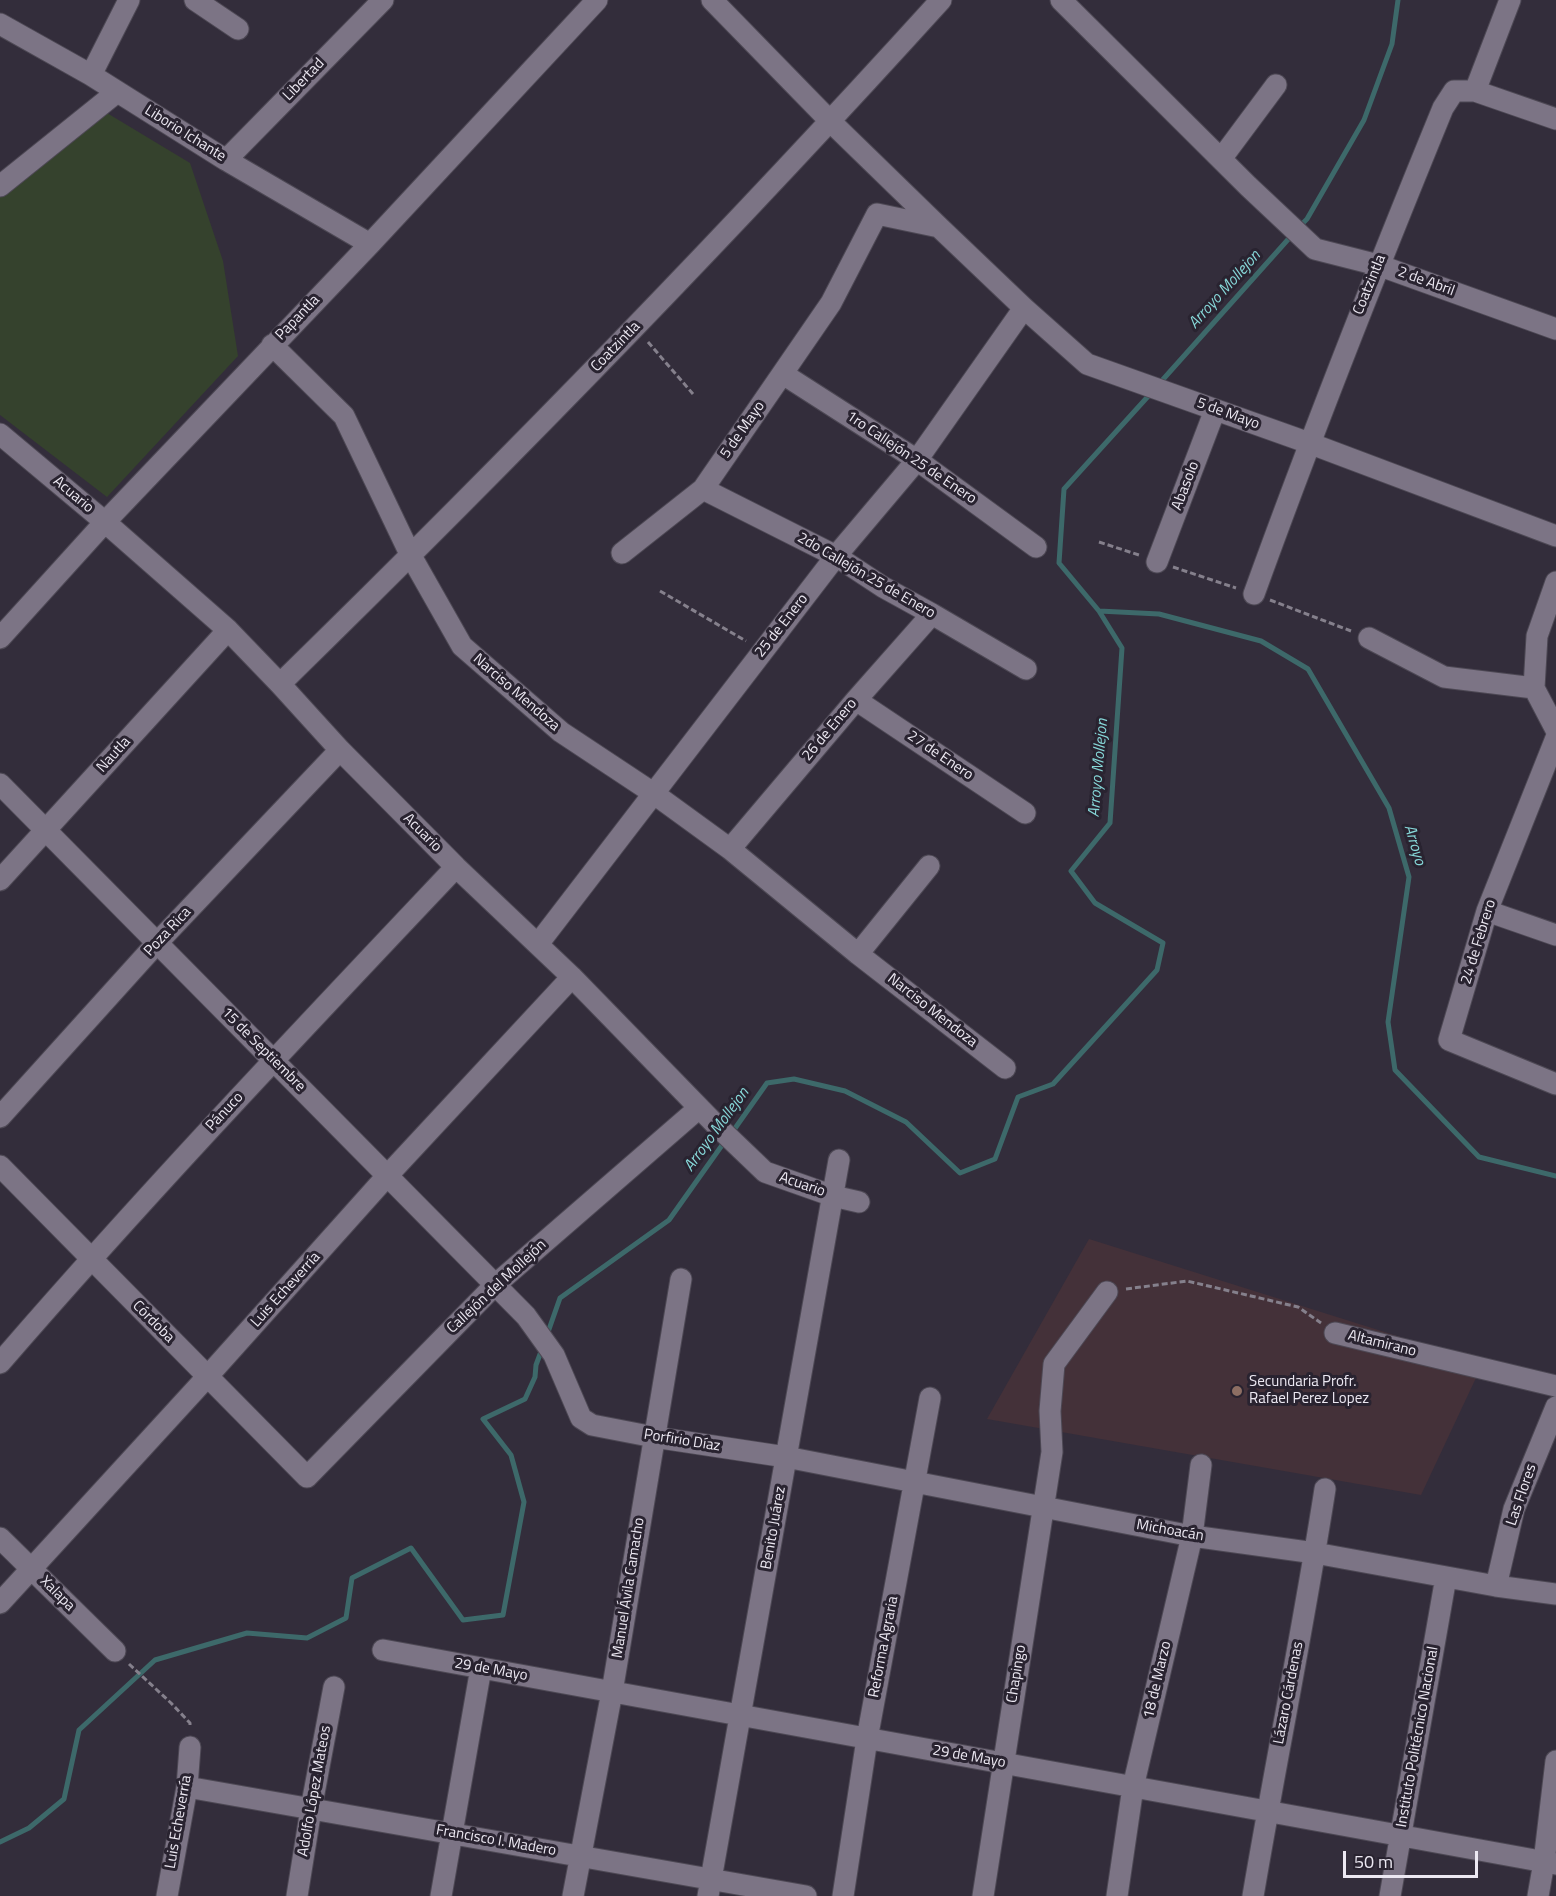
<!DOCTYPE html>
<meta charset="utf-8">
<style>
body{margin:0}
#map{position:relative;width:1556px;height:1896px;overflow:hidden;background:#332d3b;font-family:"Titillium Web",sans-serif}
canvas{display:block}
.scale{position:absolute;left:1343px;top:1851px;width:135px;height:27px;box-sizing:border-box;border:3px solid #ece8f2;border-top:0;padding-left:8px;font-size:18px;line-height:21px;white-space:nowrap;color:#ece8f2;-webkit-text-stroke:4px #292330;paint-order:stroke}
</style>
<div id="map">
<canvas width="1556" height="1896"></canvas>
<div class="scale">50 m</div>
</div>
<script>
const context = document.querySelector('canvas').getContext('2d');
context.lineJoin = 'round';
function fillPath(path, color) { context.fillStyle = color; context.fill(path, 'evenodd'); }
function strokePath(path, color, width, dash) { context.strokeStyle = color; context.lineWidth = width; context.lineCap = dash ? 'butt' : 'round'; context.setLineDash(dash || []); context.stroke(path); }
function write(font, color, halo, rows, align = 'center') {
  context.font = font + ' "Titillium Web",sans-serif'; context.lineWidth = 6; context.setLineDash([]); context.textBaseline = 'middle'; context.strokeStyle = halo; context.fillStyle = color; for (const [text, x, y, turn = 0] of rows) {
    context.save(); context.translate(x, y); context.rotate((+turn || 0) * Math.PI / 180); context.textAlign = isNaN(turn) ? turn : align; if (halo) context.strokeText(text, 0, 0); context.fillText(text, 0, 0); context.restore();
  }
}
const education = new Path2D(`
 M1089 1239 1483 1363 1421 1495 987 1419Z`);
const green = new Path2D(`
 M97 107 190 163 223 261 238 356 107 497 0 415V189Z`);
const stream = new Path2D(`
 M1298 228 1307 219 1364 120 1392 44 1398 0
 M1158 385 1292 235
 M1099 611 1159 614 1261 641 1308 669 1389 808 1409 877 1388 1022 1395 1070 1479 1157 1556 1176
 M731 1134 767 1083 794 1079 845 1091 906 1122 960 1173 995 1159 1018 1097 1053 1084 1157 970 1163 943 1095 903 1071 871 1110 823 1122 648 1099 611 1059 563 1064 489 1152 392
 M547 1335 560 1298 669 1220 725 1141
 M0 1842 29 1828 64 1799 79 1730 155 1660 247 1633 307 1638 346 1618 352 1578 411 1548 463 1620 503 1615 524 1502 511 1455 483 1419 525 1399 535 1377 536 1365 542 1349`);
const path = new Path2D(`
 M648 342 693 394
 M1099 542 1139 555
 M1173 567 1236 588
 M660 591 746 641
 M1270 600 1351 631
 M1126 1289 1187 1281 1298 1307 1321 1323
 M129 1664 171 1703 190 1723V1727`);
const minor = new Path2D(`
 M195 0 238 29
 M712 0 831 122 939 227 1024 308 1087 364 1309 443 1556 536
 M1061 0 1248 186 1315 249 1378 265 1556 329
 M0 24 91 75 226 160 370 244
 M91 75 129 0
 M1475 91 1510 0
 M1221 159 1276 85
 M226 160 383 0
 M0 186 117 92
 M272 345 344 416 411 556 462 646 561 732 653 793 730 849 858 954 1005 1068
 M783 374 917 460 1036 547
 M0 434 105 522 228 630 280 684 340 750 456 867 572 977 718 1127 765 1172 833 1196 859 1202
 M703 489 836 556 883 587 932 614 1026 669
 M622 553 703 489 831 303 877 214 939 227
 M1157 562 1215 410
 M1556 582 1537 636 1534 688 1556 730
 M1254 594C1313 431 1377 269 1443 108L1454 91H1475L1556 119
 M0 638 105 522 370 244 597 0
 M1369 638 1444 677 1534 688
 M280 684C507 462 728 235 941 0
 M856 700 1025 813
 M1556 738 1487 911 1449 1040 1556 1084
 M0 784 526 1316 554 1355 581 1418 592 1425 654 1437 786 1457 1192 1536 1315 1553 1496 1586 1556 1594
 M730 849 856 700 932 614
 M0 880 228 630
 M1487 911 1556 935
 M538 944 836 556 917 460 1024 308
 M858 954 929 866
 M0 1117 157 943 340 750
 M0 1166 307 1477 495 1285 699 1108
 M1335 1333 1556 1386
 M0 1363C147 1193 302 1030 456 867
 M0 1538 115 1651
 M1496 1586 1514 1509 1556 1407
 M0 1603 207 1377 387 1176 572 977
 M383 1650 1556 1864
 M187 1787 806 1896
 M167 1896 187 1787 190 1747
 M297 1896 311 1809 334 1687
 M441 1896 481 1668
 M573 1896 612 1692 681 1279
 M708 1896 839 1160
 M843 1896 867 1739 930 1398
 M983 1896 1052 1452 1050 1411 1054 1364 1107 1292
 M1117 1896 1133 1787 1192 1536 1201 1465
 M1253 1896C1276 1760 1304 1625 1325 1489
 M1390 1896 1446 1577
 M1538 1896 1544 1862 1556 1761`);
const markers = [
 [1237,1391,6,"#8d6e63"]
];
const streetNames = [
 ["Libertad",304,80,-46],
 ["Liborio Ichante",185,134,32],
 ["2 de Abril",1426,282,20],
 ["Coatzintla",1370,285,-68],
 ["Papantla",298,318,-46],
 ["Coatzintla",616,347,-46],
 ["5 de Mayo",1228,414,20],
 ["5 de Mayo",743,430,-55],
 ["1ro Callejón 25 de Enero",911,458,34],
 ["Abasolo",1186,486,-69],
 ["Acuario",73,495,40],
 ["2do Callejón 25 de Enero",866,576,30],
 ["25 de Enero",782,626,-52],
 ["Narciso Mendoza",516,693,41],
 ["26 de Enero",830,730,-50],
 ["Nautla",114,755,-48],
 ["27 de Enero",940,756,34],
 ["Acuario",422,833,45],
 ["Poza Rica",168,932,-47],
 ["24 de Febrero",1479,942,-73],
 ["Narciso Mendoza",932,1011,38],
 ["15 de Septiembre",263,1050,45],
 ["Pánuco",225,1112,-47],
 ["Acuario",802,1185,19],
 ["Callejón del Mollejón",497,1287,-43],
 ["Luis Echeverría",286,1290,-48],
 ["Córdoba",153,1322,45],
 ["Altamirano",1382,1344,14],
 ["Porfirio Díaz",682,1441,9],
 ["Las Flores",1522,1495,-71],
 ["Benito Juárez",774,1528,-80],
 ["Michoacán",1170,1531,10],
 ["Manuel Ávila Camacho",629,1588,-81],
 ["Xalapa",57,1594,45],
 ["Reforma Agraria",884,1647,-79],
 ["29 de Mayo",491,1670,10],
 ["Chapingo",1017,1674,-81],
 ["18 de Marzo",1158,1680,-77],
 ["Lázaro Cárdenas",1289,1693,-79],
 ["Instituto Politécnico Nacional",1418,1737,-80],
 ["29 de Mayo",969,1757,10],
 ["Adolfo López Mateos",315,1791,-80],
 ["Luis Echeverría",179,1822,-80],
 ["Francisco I. Madero",496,1841,10]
];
const poiNames = [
 ["Secundaria Profr.",1249,1382],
 ["Rafael Perez Lopez",1249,1399]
];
const waterNames = [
 ["Arroyo Mollejon",1225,290,-48],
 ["Arroyo Mollejon",1099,768,-85],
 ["Arroyo",1414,845,74],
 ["Arroyo Mollejon",717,1130,-54]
];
fillPath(education, '#443139');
fillPath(green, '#35422d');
strokePath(stream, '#3d696a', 5);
strokePath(minor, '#4d4854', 23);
strokePath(path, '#85808c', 3, [6, 3]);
strokePath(minor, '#7c7485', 21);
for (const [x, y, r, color] of markers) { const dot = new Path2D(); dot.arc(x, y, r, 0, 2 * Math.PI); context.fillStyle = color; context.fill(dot); strokePath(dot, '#292330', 2); }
write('15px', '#ece8f2', '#292330', streetNames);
write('15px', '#ece8f2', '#292330', poiNames, 'left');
write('italic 16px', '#87d8d9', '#292330', waterNames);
</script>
